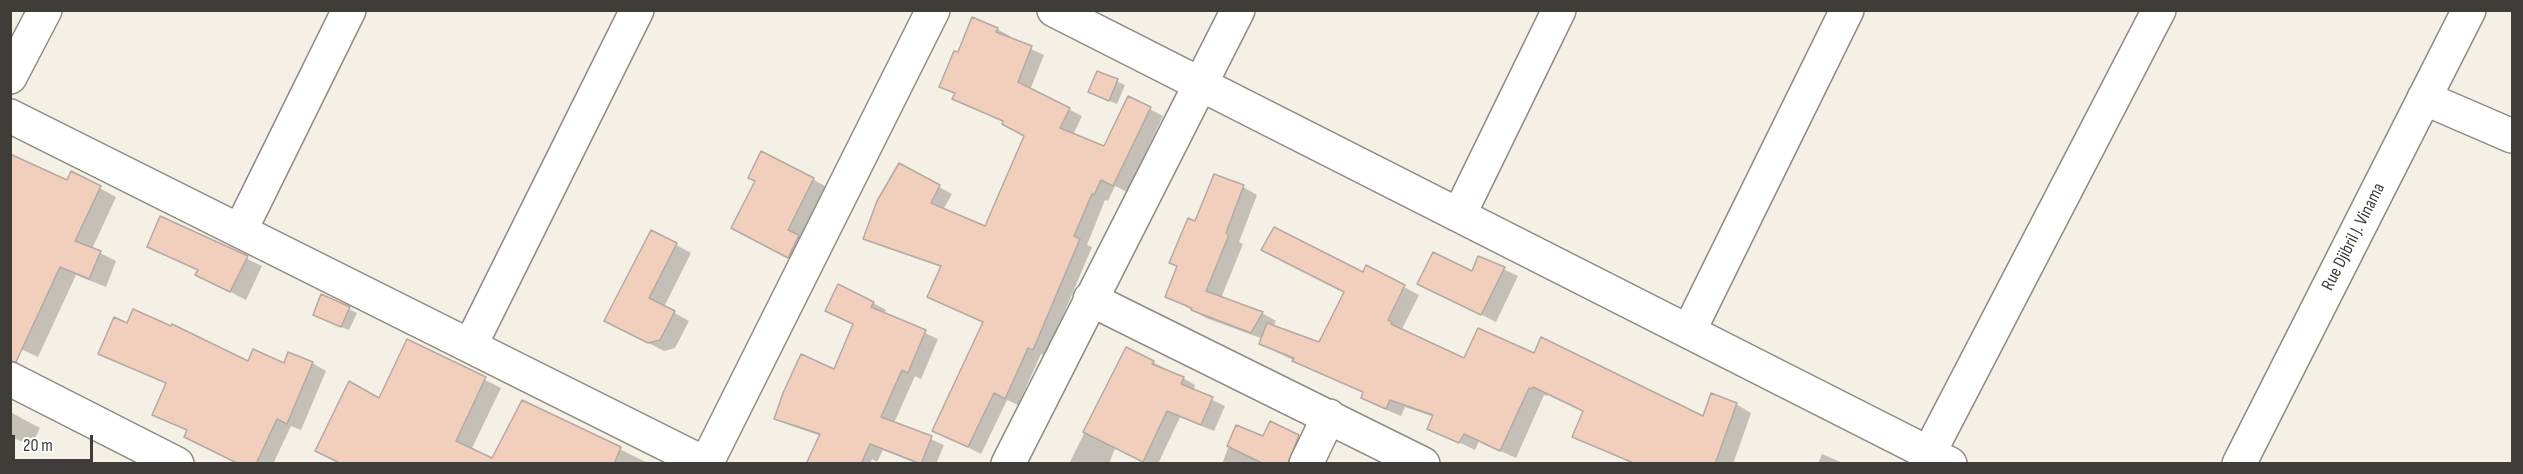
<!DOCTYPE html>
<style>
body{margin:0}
#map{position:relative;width:2523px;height:474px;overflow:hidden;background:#f5f0e5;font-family:"Sofia Sans Condensed",sans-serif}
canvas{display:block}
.frame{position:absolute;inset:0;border:12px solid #3f3d39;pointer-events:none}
.scale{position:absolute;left:12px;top:435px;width:81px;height:27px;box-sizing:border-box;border:3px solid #3f3d39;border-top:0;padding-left:8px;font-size:18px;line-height:21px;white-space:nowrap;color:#3f3d39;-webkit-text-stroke:4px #fff;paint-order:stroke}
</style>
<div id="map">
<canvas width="2523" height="474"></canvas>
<div class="frame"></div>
<div class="scale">20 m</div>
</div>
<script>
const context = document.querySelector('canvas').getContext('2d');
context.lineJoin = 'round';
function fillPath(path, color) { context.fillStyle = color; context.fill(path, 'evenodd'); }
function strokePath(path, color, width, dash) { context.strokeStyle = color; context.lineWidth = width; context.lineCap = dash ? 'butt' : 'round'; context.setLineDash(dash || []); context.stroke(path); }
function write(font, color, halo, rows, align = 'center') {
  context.font = font + ' "Sofia Sans Condensed",sans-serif'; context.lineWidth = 4.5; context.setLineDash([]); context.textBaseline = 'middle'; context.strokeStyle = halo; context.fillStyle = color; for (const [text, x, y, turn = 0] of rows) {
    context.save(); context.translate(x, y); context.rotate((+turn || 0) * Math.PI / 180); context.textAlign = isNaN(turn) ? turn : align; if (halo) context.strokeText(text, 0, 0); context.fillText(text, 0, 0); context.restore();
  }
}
const shadow = new Path2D(`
 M997 29 1010 36 1009 39 1044 55 1030 90 1082 116 1073 135 1105 148 1129 98 1163 116 1127 192 1115 186 1108 201 1105 200 1087 245 1092 247 1046 356 1041 354 1018 405 1007 400 981 454 934 430 985 323 942 303 941 267 878 245 865 238 899 165 952 194 943 210 986 228 1026 136 1004 122 954 99 956 95 941 87 959 54Z
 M1098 73 1125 85 1117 104 1098 96Z
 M762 153 829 188 803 265 748 236Z
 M72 173 116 197 92 249 116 261 106 287 76 275 38 357 10 344Z
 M1243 187 1257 195 1239 242 1243 244 1221 298 1262 313 1276 321 1273 327 1320 344 1367 267 1419 295 1402 329 1465 360 1535 355 1704 418 1736 404 1751 413 1733 464H1634L1574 436 1584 411 1548 394 1547 396 1544 395 1516 458 1479 441 1475 450 1429 428 1434 417 1405 407 1401 416 1377 406 1363 398 1364 393 1276 352 1261 344 1263 339 1206 318 1167 296 1196 223Z
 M161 218 262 266 246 300 197 275 199 271 149 247Z
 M652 232 691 253 664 307 689 321 675 348 664 351 621 329Z
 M1479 258 1518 276 1496 322 1433 291 1473 273Z
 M322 296 357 313 349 330 322 319Z
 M873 303 886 310 884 314 938 339 921 379 915 376 894 423 944 445 936 464H918L883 450 877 462 872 459 870 464H808L821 436 789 425 776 418 835 371Z
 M408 341 501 388 471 450 493 460 523 402 650 464H342L380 400Z
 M1126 349 1153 362 1166 369 1165 371 1183 378 1195 385 1193 391 1225 406 1214 431 1180 417 1158 464H1148L1115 448 1109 464H1069Z
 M100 353 285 365 312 363 326 371 301 430 291 426 273 464H240L188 431 154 414 167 384Z
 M10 412 40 428 31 446 14 438 10 441Z
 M1236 427 1264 438 1298 436 1312 444 1303 464H1222Z
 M1822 454 1845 464H1818Z`);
const building = new Path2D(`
 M972 17 998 28 996 32 1032 46 1018 82 1070 108 1060 128 1104 146 1128 96 1151 107 1113 186 1101 180 1094 195 1092 194 1074 236 1080 239 1033 350 1028 348 1005 399 994 393 968 447 932 431 983 322 927 297 941 266 863 239 877 201 899 163 940 185 931 203 985 226 1024 136 1002 124 1003 121 952 99 955 93 939 87 954 51 958 52Z
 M1097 71 1118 79 1109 101 1088 92Z
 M761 151 814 178 788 230 799 235 788 258 731 228 755 181 748 178Z
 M10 154 67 180 71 171 101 186 75 241 101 251 89 279 60 267 16 362 10 361Z
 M1214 174 1244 185 1226 233 1229 235 1206 291 1263 312 1251 333 1191 310 1192 308 1165 297 1177 266 1169 263 1188 218 1195 221Z
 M160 216 248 256 230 292 195 275 198 270 147 247Z
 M1274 227 1363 272 1366 265 1405 285 1388 320 1392 322 1391 324 1464 358 1478 328 1534 353 1541 337 1703 416 1711 393 1737 403 1715 464H1636L1572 437 1583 411 1533 387 1532 389 1529 388 1500 451 1464 434 1459 443 1427 429 1433 415 1390 400 1386 409 1361 398 1363 392 1292 361 1294 358 1259 344 1267 323 1319 342 1344 292 1261 250Z
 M651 230 677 243 649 298 675 311 660 340 648 343 604 321Z
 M1433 252 1472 271 1478 256 1505 267 1481 315 1417 284Z
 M838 284 874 302 871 307 926 330 908 373 902 370 881 417 932 436 921 464 870 444 861 464H806L820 434 774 419 783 393 801 354 834 369 853 324 825 311Z
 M321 294 350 307 341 327 313 315Z
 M133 309 171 326 172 324 248 361 253 349 284 363 288 352 313 362 287 424 277 419 256 464H239L184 437 187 430 152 415 166 383 98 354 114 317 127 323Z
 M407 339 486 377 456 441 492 458 522 400 621 447 614 464H342L315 451 349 381 379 398Z
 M1126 347 1154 361 1152 364 1184 377 1181 384 1213 397 1201 425 1167 411 1143 462 1083 432Z
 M1270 421 1299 435 1288 464H1264L1227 446 1236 425 1263 436Z`);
const minor = new Path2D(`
 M1054 10 1950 464
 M10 77 45 10
 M2424 98 2512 136
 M10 116 706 464
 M1459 215 1559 10
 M240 231 349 10
 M1090 299 1423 464
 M1689 331 1847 10
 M470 346 637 10
 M10 379 177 464
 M1929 453 2159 10
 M706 464 933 10
 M1008 464 1238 10
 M1306 464 1329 416
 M2239 464 2469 10`);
const streetNames = [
 ["Rue Djibril J. Vinama",2354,237,-63]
];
fillPath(shadow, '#0003');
fillPath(building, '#f2cfbc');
strokePath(building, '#b4a9a3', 1.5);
strokePath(minor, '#8f8b81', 36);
strokePath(minor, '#fff', 33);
write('18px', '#3f3d39', '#fff', streetNames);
</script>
